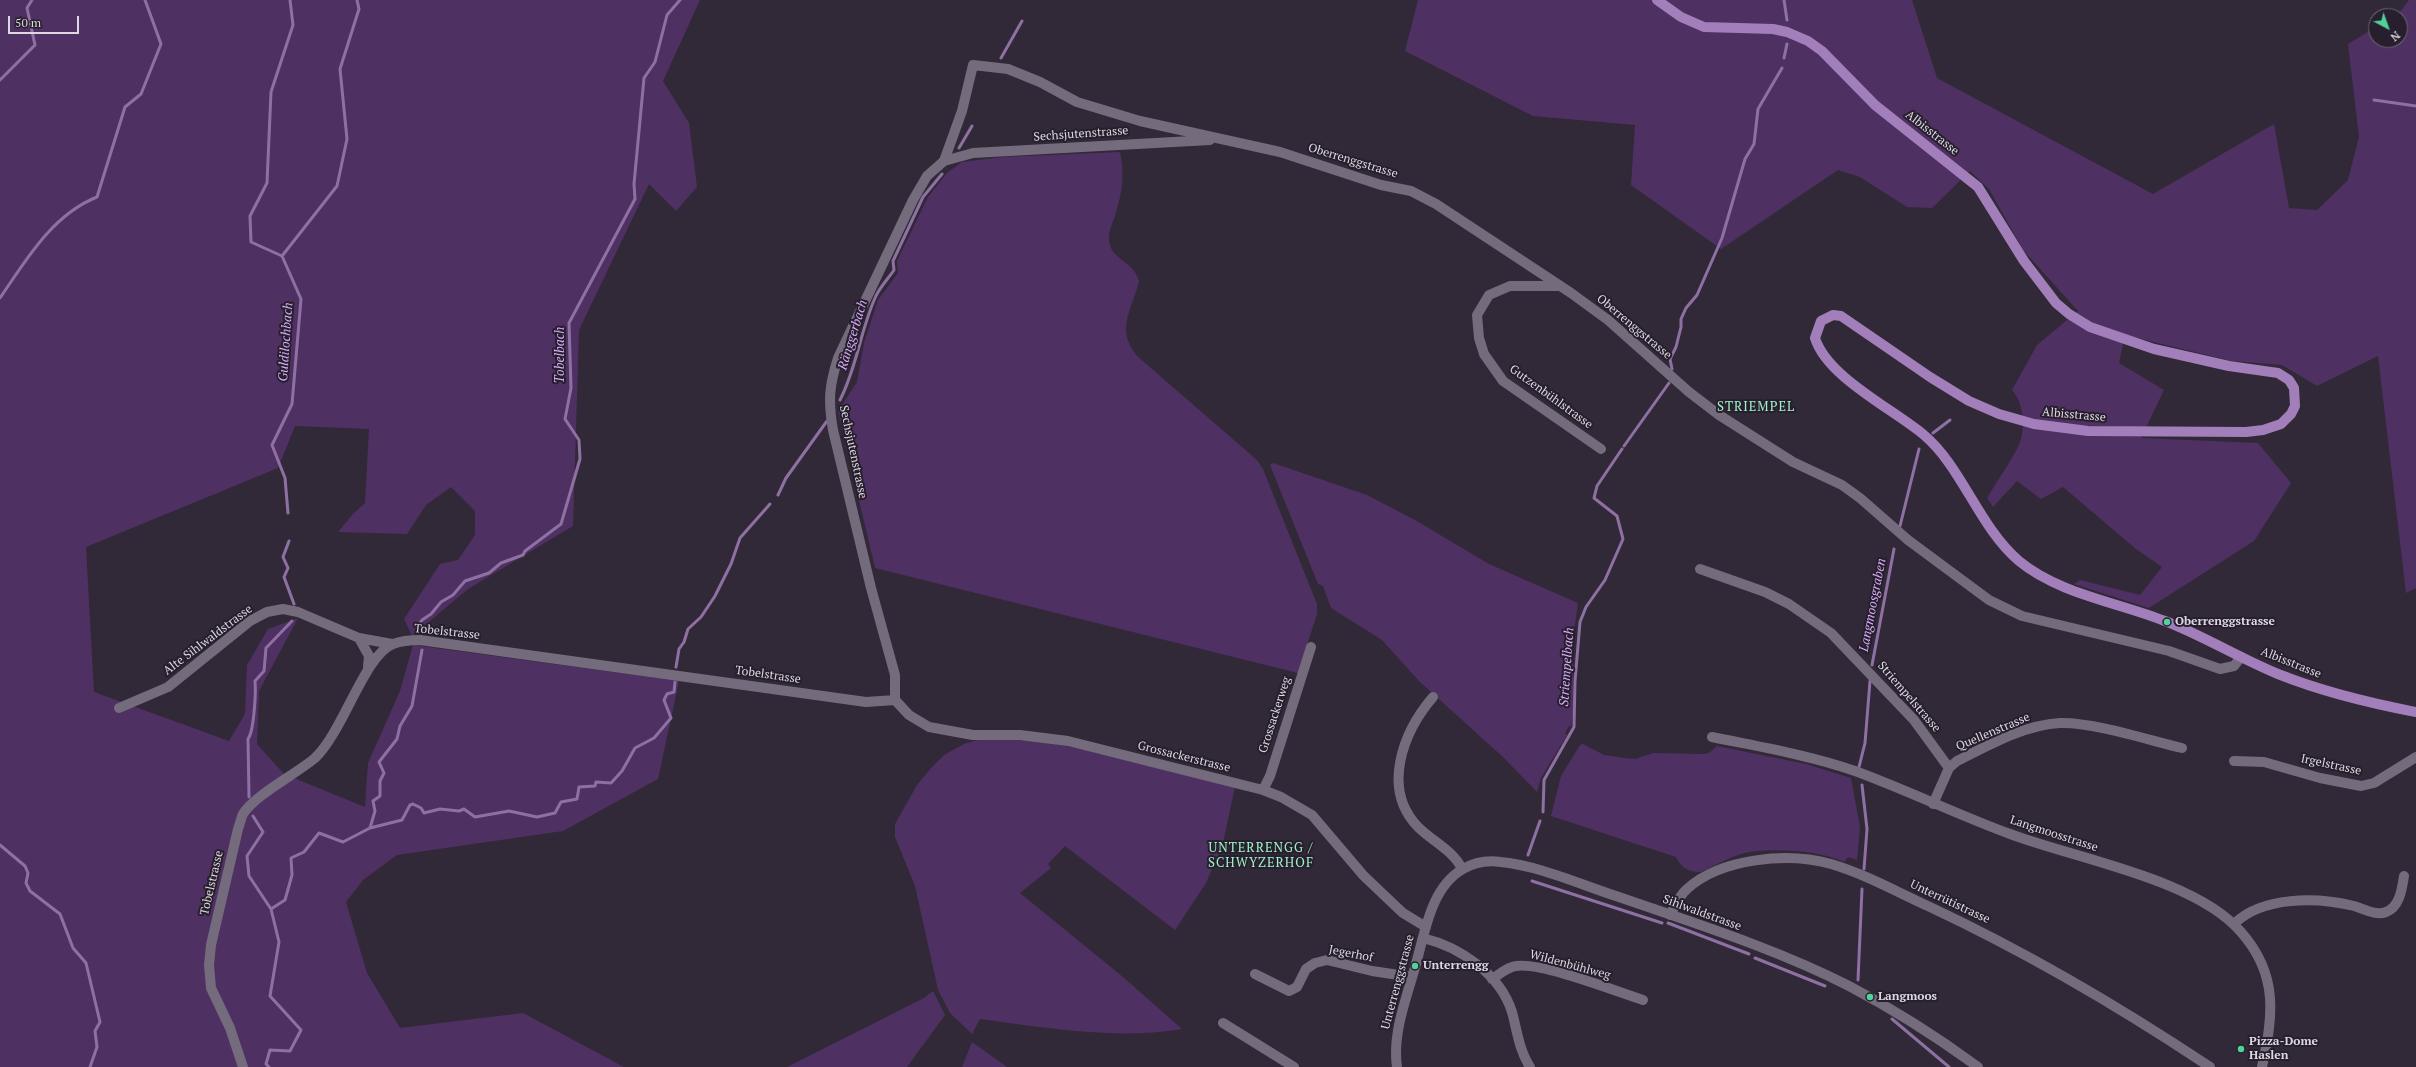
<!DOCTYPE html>
<meta charset="utf-8">
<style>
body{margin:0}
#map{position:relative;width:2416px;height:1067px;overflow:hidden;background:#312937;font-family:"PT Serif",serif}
canvas{display:block}
.north{position:absolute;left:2368px;top:8px;width:40px;height:40px;box-sizing:border-box;background:#271f2d;border:1px solid #6f6975;border-radius:50%;rotate:139deg;font-size:11px;font-weight:700;line-height:16px;text-align:center;color:#dcd7e0}
.north::after{content:'';display:block;margin:auto;width:14px;height:18px;background:#50d398;clip-path:polygon(50% 0,100% 100%,50% 72%,0 100%)}
.scale{position:absolute;left:8px;top:16px;width:71px;height:18px;box-sizing:border-box;border:2px solid #dcd7e0;border-top:0;padding-left:5px;font-size:12px;line-height:14px;white-space:nowrap;color:#dcd7e0;-webkit-text-stroke:3px #271f2d;paint-order:stroke}
</style>
<div id="map">
<canvas width="2416" height="1067"></canvas>
<div class="north">N</div>
<div class="scale">50 m</div>
</div>
<script>
const context = document.querySelector('canvas').getContext('2d');
context.lineJoin = 'round';
function fillPath(path, color) { context.fillStyle = color; context.fill(path, 'evenodd'); }
function strokePath(path, color, width, dash) { context.strokeStyle = color; context.lineWidth = width; context.lineCap = dash ? 'butt' : 'round'; context.setLineDash(dash || []); context.stroke(path); }
function write(font, color, halo, rows, align = 'center') {
  context.font = font + ' "PT Serif",serif'; context.lineWidth = 4; context.setLineDash([]); context.textBaseline = 'middle'; context.strokeStyle = halo; context.fillStyle = color; for (const [text, x, y, turn = 0] of rows) {
    context.save(); context.translate(x, y); context.rotate((+turn || 0) * Math.PI / 180); context.textAlign = isNaN(turn) ? turn : align; if (halo) context.strokeText(text, 0, 0); context.fillText(text, 0, 0); context.restore();
  }
}
const green = new Path2D(`
 M0 0H700L663 81 689 123 697 187 676 211 649 184 579 330 573 526 468 589 412 636 404 619 440 564 458 560 475 535V511L451 487 426 505 407 534 338 532 353 514 365 503 369 429 295 426 278 468 86 547 94 692 229 741 245 714 247 665 268 629 298 618 259 691 257 744 284 774 365 807 368 763 400 691 413 645 679 681 658 779 563 831 397 855 363 880 346 902 367 973 400 1028 523 1013 624 1067H0Z
 M1418 0H1912L1937 78 2153 194 2274 124 2289 208 2317 210 2348 180 2359 137 2348 44 2376 27V40H2400V16H2394L2400 12 2409 0H2416V588L2406 593 2378 356 2317 386 2282 365 2232 361 2125 335 2119 363 2164 390 2141 438 2258 443 2291 483 2254 541 2149 608 2074 584 2080 580 2140 595 2162 567 2136 549 2063 487 2041 499 2017 481 1993 507 1987 498C1995 484 2017 453 2021 439 2025 424 2023 402 2012 390L2037 345 2078 311 2023 250 1989 189 1970 171 1932 208 1907 207 1860 177 1838 170 1721 249 1631 185 1635 125 1533 116 1405 51Z
 M1120 152C1125 175 1122 193 1115 216 1113 222 1109 230 1109 237 1108 260 1133 259 1139 281 1132 311 1115 328 1137 356L1257 460 1263 469 1317 604V614L1298 673 875 568 838 411 857 382 864 343 878 300 898 273 897 261 928 197 947 173 962 162 1003 157Z
 M1273 463 1367 495 1415 520 1489 564 1578 603 1573 638V714L1571 727 1569 726 1565 733 1567 735 1541 778 1537 792 1504 758 1420 682 1382 640 1331 608 1323 586 1318 584 1270 465Z
 M984 738 1040 741 1075 748 1235 787 1223 843 1206 883 1175 930 1065 846 1048 864 1051 868 1020 893 1123 977 1182 1029C1115 1040 1048 1028 980 1019L972 1034 950 1013 938 990 915 886 895 837V824L917 785 931 768 944 755 964 744Z
 M1583 744 1604 755 1625 758 1635 759 1653 753 1704 754 1709 753 1717 746 1806 764 1851 778 1860 827 1857 860 1848 857 1844 862C1820 850 1776 848 1749 852 1733 855 1716 865 1701 872 1689 872 1681 868 1676 857L1551 816 1561 776 1580 745Z
 M933 991 945 1015 907 1067H787L924 998Z
 M972 1042 1007 1067H962Z`);
const stream = new Path2D(`
 M1784 0 1787 20
 M1001 58 1022 21
 M1784 58 1787 44
 M0 80 35 45 27 8 32 0
 M2374 100 2416 106
 M959 148 972 126
 M282 256 251 242 250 216 267 183 271 92 293 25 290 0
 M0 298C26 260 52 215 97 197L125 107 141 94 161 44 145 0
 M1672 369 1670 359 1676 347 1681 327V319L1686 308 1697 295 1722 238 1745 159 1754 144 1758 109 1782 68
 M840 400C857 367 860 332 875 298 879 288 888 279 894 270L893 261 923 197 942 174
 M1933 433 1950 420
 M1624 446 1669 383
 M778 495 786 478 827 421
 M288 513 285 478 272 445 292 404 301 299 282 256 337 186 347 139 340 69 359 9 357 0
 M1900 526 1919 449
 M289 541 283 557 288 568 284 577 294 604
 M417 628 422 620 431 614 441 602 453 595 465 581 489 573 501 563 523 555 525 551 561 524 580 459 579 440 565 419 571 388 569 323 635 199 634 184 644 78 655 62 667 15 680 0
 M1872 665 1894 549
 M676 667 679 649 684 642 688 629 701 617 715 596 731 564 740 538 770 504
 M1859 767 1865 743 1870 681
 M1862 785 1867 829 1864 869
 M249 797 248 739C254 731 256 693 255 681L264 671 266 648 292 621
 M1543 812 1544 780 1574 727 1575 681 1580 622 1586 607 1605 580 1623 539 1617 516 1594 498 1597 486 1622 449
 M253 816 263 832 247 856 249 876 271 909
 M370 828 375 811 373 801 380 796V781L384 773 379 762 397 739 400 726 412 706 422 650
 M0 845 25 866 28 873 26 883 30 891 60 914 73 948 86 963 100 1022 95 1031 97 1047 90 1067
 M1528 855 1540 821
 M1532 881 1662 923
 M1668 923 1749 954
 M1755 958 1825 986
 M1858 980 1862 889
 M1892 1019 1949 1067
 M269 1067 266 1064 270 1050 290 1051 301 1030 270 996 279 942 271 909 285 900 292 875 291 858 304 852 319 833 343 842 370 828 402 820 410 805 413 804 421 808 424 813 440 809 459 811 464 809 475 817 509 811 537 817 555 813 561 802 577 799 579 787 595 786 596 782 611 783 622 771 635 748 654 738 671 718 664 700 667 694 674 692 675 682`);
const minor = new Path2D(`
 M944 161 973 153 1210 140
 M1559 286H1510L1489 295 1477 315 1479 338 1484 354 1503 381 1601 449
 M1700 569 1765 592 1789 604 1831 633 1914 720 1949 768
 M359 638 369 656 368 667
 M1433 697C1403 732 1381 789 1418 827 1432 841 1454 851 1462 869
 M895 700V675L871 588 833 430C828 401 829 386 838 358L913 200 927 176 944 161 962 111 973 65 1008 69 1040 82 1077 102 1140 121 1280 152 1381 185 1411 191 1436 204 1571 293 1608 320 1689 392 1719 415 1793 462 1842 485 1860 498 1908 540 1989 600 2022 616 2169 651 2220 669 2234 666 2241 657
 M895 700 909 715 929 727 973 735H1020L1068 741 1263 790 1281 797 1312 815 1363 875 1403 913 1426 927
 M119 708 168 687 250 621 267 612 283 609 298 612 359 638 392 644
 M1712 737C1760 747 1809 755 1855 771 1907 790 1958 815 2010 834 2077 859 2196 879 2241 932 2279 975 2273 1016 2262 1067
 M2234 761 2264 762 2320 778 2361 786 2374 783 2416 757
 M1263 790 1270 776 1311 647
 M1933 804 1949 768 1957 761C1989 745 2024 725 2060 723 2093 722 2148 740 2182 748
 M1670 915C1675 906 1679 896 1687 889 1721 858 1788 852 1831 864 1865 874 1897 892 1930 907 2028 953 2120 1007 2210 1067
 M2234 924C2262 896 2317 897 2354 906 2364 909 2376 916 2386 912 2400 907 2402 888 2404 876
 M1423 938C1460 947 1500 974 1512 1012 1517 1030 1519 1050 1530 1067
 M1255 974 1289 991 1297 987 1306 969 1315 963 1327 960 1372 971 1412 977
 M1492 979C1500 974 1507 967 1516 966 1542 962 1615 991 1643 1000
 M1223 1023 1294 1067
 M243 1067 230 1028 211 988 209 965 211 945 238 829C240 824 241 818 243 814 255 795 296 774 315 758 343 732 365 654 393 644 401 641 411 640 420 640L866 702 895 700
 M1397 1067C1392 1033 1407 997 1416 964 1425 932 1431 887 1463 869 1475 862 1488 860 1501 862 1540 866 1579 884 1616 896 1694 923 1777 949 1849 986 1895 1010 1937 1037 1978 1067`);
const major = new Path2D(`
 M1657 0 1681 17 1704 27 1773 29 1787 32 1808 41 1822 51 1875 105 1978 187 2024 261 2056 303 2069 314 2090 327 2154 349 2229 366 2278 373 2289 380 2294 388 2295 406 2291 414 2281 424 2263 430 2246 432 2088 431 2034 424 1999 414 1969 401 1930 377 1841 316 1833 315 1821 321 1815 338C1827 377 1893 409 1924 435 1962 467 1979 527 2019 561 2059 594 2117 602 2165 621 2204 636 2239 658 2278 674 2323 692 2369 703 2416 712`);
const markers = [
 [2167,622,4,"#50d398"],
 [1415,966,4,"#50d398"],
 [1870,997,4,"#50d398"],
 [2241,1049,4,"#50d398"]
];
const streetNames = [
 ["Albisstrasse",1932,133,38],
 ["Sechsjutenstrasse",1081,134,-4],
 ["Oberrenggstrasse",1353,161,17],
 ["Oberrenggstrasse",1634,327,40],
 ["Gutzenbühlstrasse",1551,397,36],
 ["Albisstrasse",2074,415,5],
 ["Sechsjutenstrasse",853,452,78],
 ["Tobelstrasse",447,632,6],
 ["Alte Sihlwaldstrasse",208,640,-37],
 ["Albisstrasse",2291,663,22],
 ["Tobelstrasse",768,675,8],
 ["Striempelstrasse",1909,697,49],
 ["Grossackerweg",1275,715,-72],
 ["Quellenstrasse",1993,732,-23],
 ["Grossackerstrasse",1184,757,14],
 ["Irgelstrasse",2331,765,12],
 ["Langmoosstrasse",2054,834,18],
 ["Tobelstrasse",212,883,-77],
 ["Unterrütistrasse",1950,902,25],
 ["Sihlwaldstrasse",1702,913,20],
 ["Jegerhof",1351,954,11],
 ["Wildenbühlweg",1570,965,15],
 ["Unterrenggstrasse",1398,982,-75]
];
const poiNames = [
 ["Oberrenggstrasse",2175,622],
 ["Unterrengg",1423,966],
 ["Langmoos",1878,997],
 ["Pizza-Dome",2249,1042],
 ["Haslen",2249,1056]
];
const waterNames = [
 ["Ränggerbach",853,335,-73],
 ["Guldilochbach",286,342,-86],
 ["Tobelbach",560,355,-90],
 ["Langmoosgraben",1873,605,-79],
 ["Striempelbach",1567,667,-86]
];
const neighbourhoodNames = [
 ["STRIEMPEL",1756,407],
 ["UNTERRENGG /",1261,848],
 ["SCHWYZERHOF",1261,863]
];
fillPath(green, '#4f3062');
strokePath(stream, '#8e70a2', 3);
strokePath(minor, '#746b7c', 10);
strokePath(major, '#a27fba', 10);
for (const [x, y, r, color] of markers) { const dot = new Path2D(); dot.arc(x, y, r, 0, 2 * Math.PI); context.fillStyle = color; context.fill(dot); strokePath(dot, '#271f2d', 1.5); }
write('12px', '#dcd7e0', '#271f2d', streetNames);
write('bold 12px', '#dcd7e0', '#271f2d', poiNames, 'left');
write('italic 13px', '#d8acf8', '#271f2d', waterNames);
context.letterSpacing = '1px';
write('13px', '#9ff1c6', '#271f2d', neighbourhoodNames);
context.letterSpacing = '0px';
</script>
